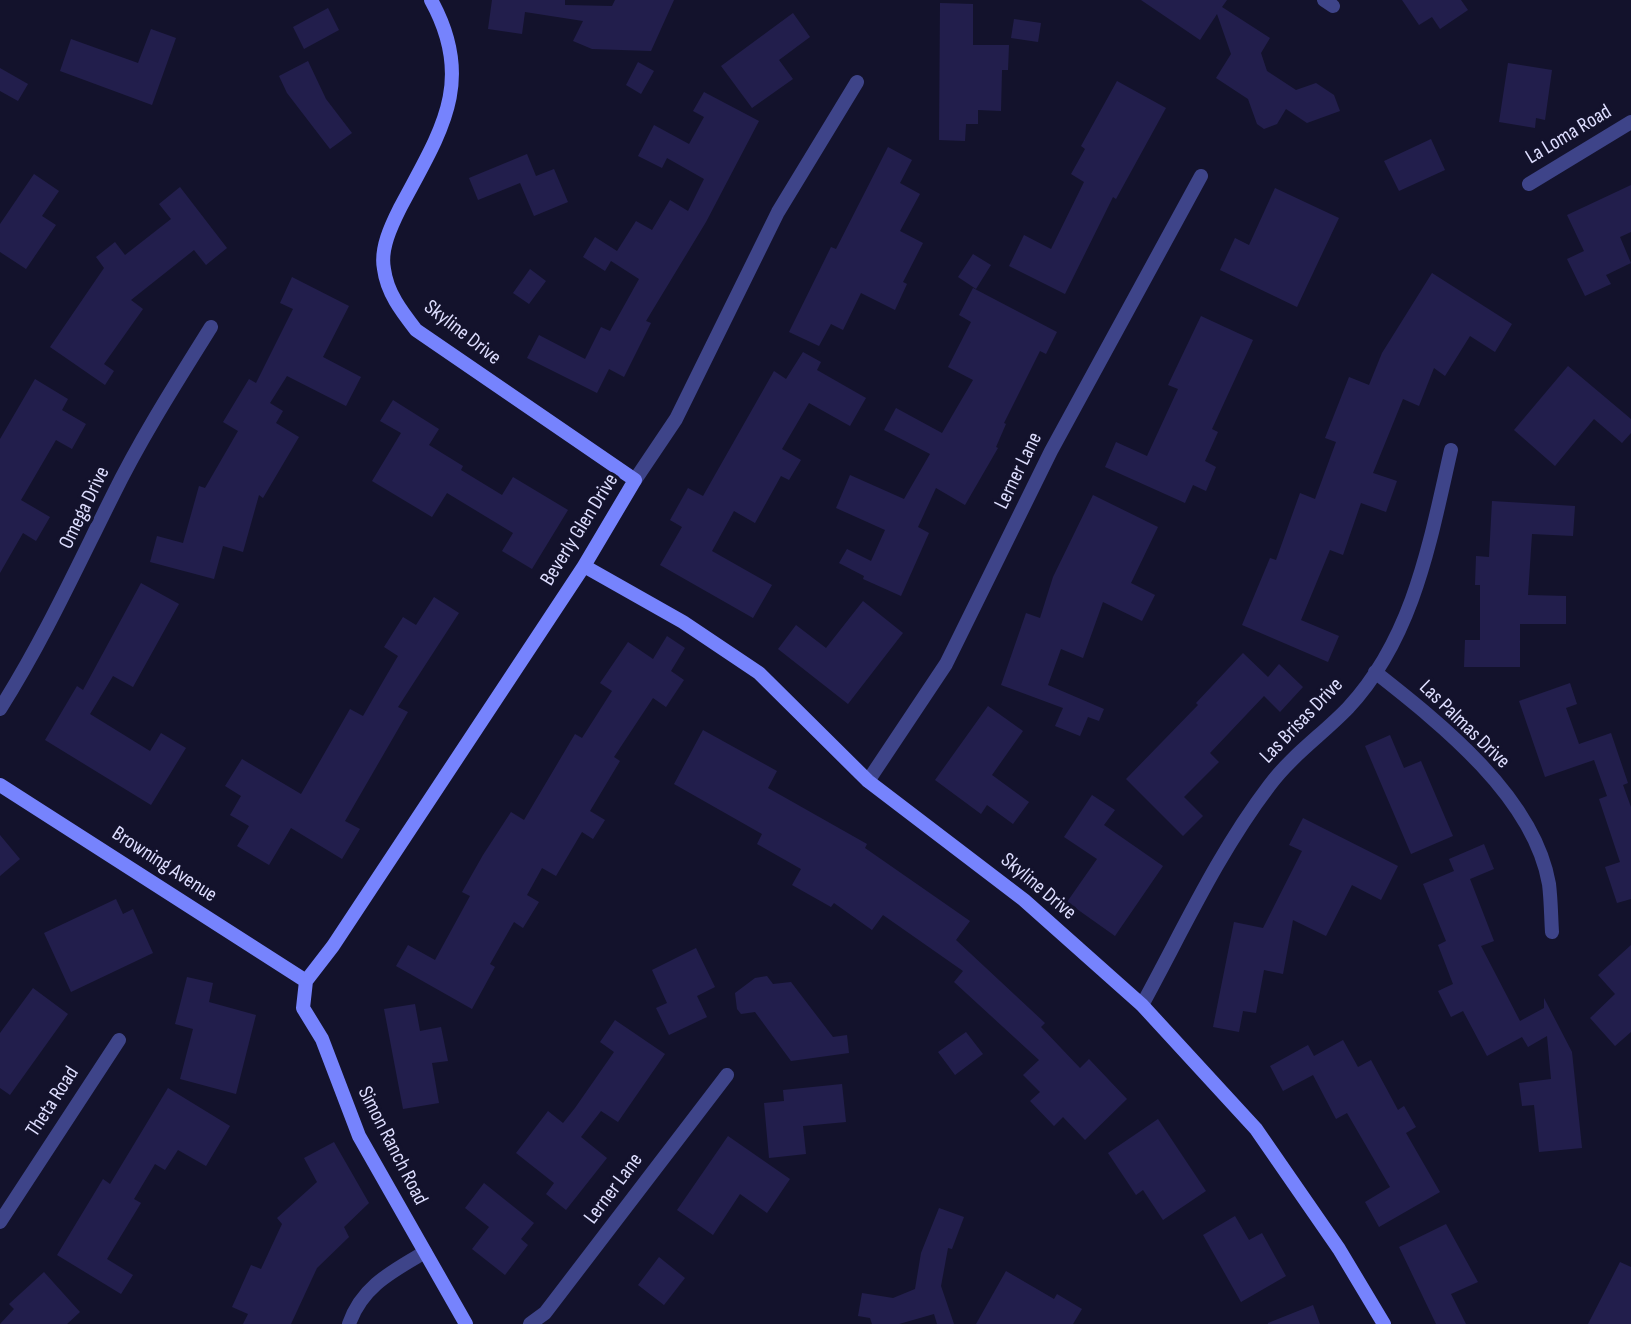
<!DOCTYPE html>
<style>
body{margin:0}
canvas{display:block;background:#13122c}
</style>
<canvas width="1631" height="1324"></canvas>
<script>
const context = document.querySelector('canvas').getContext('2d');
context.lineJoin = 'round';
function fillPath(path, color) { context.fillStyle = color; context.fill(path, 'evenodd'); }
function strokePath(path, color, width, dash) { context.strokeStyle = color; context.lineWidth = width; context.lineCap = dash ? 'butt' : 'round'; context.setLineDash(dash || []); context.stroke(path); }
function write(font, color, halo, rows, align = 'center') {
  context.font = font + ' "Sofia Sans Condensed",sans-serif'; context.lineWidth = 7; context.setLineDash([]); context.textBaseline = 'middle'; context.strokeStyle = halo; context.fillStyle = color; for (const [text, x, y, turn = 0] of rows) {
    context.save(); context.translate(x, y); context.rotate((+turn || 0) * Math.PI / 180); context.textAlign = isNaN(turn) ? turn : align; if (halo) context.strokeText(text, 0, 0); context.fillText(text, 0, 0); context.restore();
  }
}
const building = new Path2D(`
 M492 0H565V5L612 6 615 0H674L651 51 592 49 573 41 583 21 525 12 522 34 488 29Z
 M1141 0H1227L1222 7 1270 38 1261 53 1267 71 1296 90 1316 83 1334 95 1340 111 1307 123 1286 109 1277 124 1264 129 1257 124 1248 99 1216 78 1231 54 1217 14 1200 40Z
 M1402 0H1461L1468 10 1440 29 1432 17 1419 25Z
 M940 3 973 4V45H1009L1008 70H1002L1001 111 978 110V124H966L965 141 939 140Z
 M328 8 339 30 304 49 293 27Z
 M793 13 810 37 779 60 793 79 752 108 721 66Z
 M1014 19 1041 23 1038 42 1011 38Z
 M151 29 176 38 152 105 60 71 71 39 138 63Z
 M308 61 326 99 352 133 330 149 287 93 279 76Z
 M638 62 654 71 641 94 626 85Z
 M1508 63 1552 70 1545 120 1536 118 1535 128 1499 122Z
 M0 68 28 84 18 101 0 91Z
 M1117 81 1166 108 1116 199 1113 197 1065 294 1009 266 1024 235 1051 249 1084 182 1071 174 1085 149 1081 146Z
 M704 92 759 121 706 222 646 321 651 323 624 377 609 369 597 393 527 358 539 335 585 359 601 327 610 331 639 279 611 261 605 271 583 257 595 237 617 251 636 221 652 230 670 200 688 211 704 179 667 158 662 168 638 156 654 125 689 144 704 117 693 111Z
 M1431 139 1445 170 1399 191 1384 161Z
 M888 147 912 160 900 183 920 194 900 231 923 243 903 282 907 284 895 310 861 293 843 330 831 324 819 346 789 332 831 247 836 249Z
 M527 154 536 176 554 169 568 202 534 216 520 183 478 200 469 178Z
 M34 174 59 191 42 216 56 225 26 269 0 252V224Z
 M1631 185V232L1620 237 1631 263 1606 275 1611 284 1585 296 1567 259 1584 251 1567 215Z
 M180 187 227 248 206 265 194 250 131 300 143 309 104 364 114 371 105 385 50 347 104 268 96 257 115 242 125 255 171 219 159 204Z
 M1275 188 1339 218 1297 307 1220 270 1235 238 1249 245Z
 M973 254 991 265 976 289 958 277Z
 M530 269 546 281 529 304 513 293Z
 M1432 273 1512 324 1495 352 1470 336 1445 376 1434 368 1419 406 1403 399 1373 473 1397 481 1386 512 1361 503 1343 555 1330 550 1301 620 1339 636 1328 662 1242 625 1270 558 1276 560 1300 493 1315 499 1336 442 1325 438 1349 377 1369 385 1382 353Z
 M292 277 349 306 323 357 361 377 346 406 287 376 270 403 283 411 276 423 299 437 263 498 259 495 243 552 223 546 214 579 150 562 157 536 183 543 199 486 205 488 238 431 223 422 249 379 256 383 293 309 280 303Z
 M973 288 1057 332 1046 354 1040 351 1004 423 1006 424 996 447 998 448 965 505 936 488 918 527 929 533 901 596 863 579 864 576 839 563 847 549 871 561 885 530 836 508 850 475 904 499 930 454 884 430 896 408 942 433 973 380 948 367 971 322 959 315Z
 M1201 316 1253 340 1212 429 1218 432 1205 461 1216 467 1206 491 1193 485 1185 503 1105 467 1116 442 1147 456 1178 389 1168 385Z
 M803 352 821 362 817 370 866 398 850 426 809 403 782 449 801 460 789 480 781 476 755 523 734 511 712 551 772 585 753 618 660 565 682 527 670 520 688 488 703 496 774 371 786 379Z
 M1568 366 1631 419V433L1622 443 1594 419 1555 466 1514 430Z
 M35 379 68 399 62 410 86 424 72 449 56 440 21 500 50 517 36 541 23 533 0 573V439Z
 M393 400 439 429 429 445 463 466 461 470 502 495 513 477 568 510 532 569 502 551 513 533 447 493 432 517 372 481 401 433 380 421Z
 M1093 495 1158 527 1131 583 1155 595 1142 621 1103 602 1083 658 1061 649 1048 685 1104 709 1099 721 1088 717 1080 736 1055 726 1063 708 1001 685 1026 613 1040 618 1053 577Z
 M1492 501 1575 506 1573 536 1532 534 1528 595 1566 596V624H1520V667H1464L1465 640H1480V585H1475L1476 556 1489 557Z
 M141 583 179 604 133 687 113 676 90 714 150 751 161 733 186 748 151 805 45 740 77 686 83 690Z
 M434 597 459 613 398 707 408 712 345 821 360 829 342 859 291 828 269 865 237 846 249 826 230 815 241 796 225 786 242 759 301 794 350 709 363 716 385 678 398 656 384 647 403 617 416 625Z
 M863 601 903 633 848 704 778 649 796 625 826 648Z
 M667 636 685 648 671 671 684 680 666 707 653 698 614 757 620 761 590 811 605 820 593 839 582 832 556 876 542 868 527 895 539 902 523 928 514 922 490 964 495 967 472 1009 396 966 408 945 435 960 470 896 462 892 483 855 511 812 524 820 575 734 582 738 612 691 600 683 628 642 653 659Z
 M1243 653 1268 677 1279 664 1303 687 1280 712 1264 696 1210 753 1219 762 1184 797 1203 816 1183 836 1126 779 1198 705 1196 703Z
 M1570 683 1577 704 1566 708 1579 744 1611 733 1628 783 1623 785 1631 807V899L1617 903 1605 867 1620 862 1599 799 1607 796 1594 760 1545 777 1519 701Z
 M988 706 1023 731 992 775 1029 802 1013 824 987 805 981 814 935 780Z
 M703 730 777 771 768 788 867 844 865 848 970 921 956 940 1045 1023 1041 1027 1080 1068 1089 1059 1127 1099 1085 1140 1063 1117 1054 1126 1030 1101 1040 1092 1023 1075 1039 1060 954 982 963 971 883 915 872 930 834 903 831 907 792 885 801 869 757 844 762 834 674 784Z
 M1390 735 1404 768 1421 761 1453 836 1411 854 1365 746Z
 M1092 795 1115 810 1104 825 1163 866 1115 936 1067 902 1097 859 1064 837Z
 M1303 818 1398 866 1381 900 1352 885 1326 936 1293 920 1283 974 1264 970 1256 1013 1243 1011 1239 1032 1213 1027 1234 922 1263 928 1302 851 1289 845Z
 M0 835 20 859 0 876Z
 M1484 844 1494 869 1470 879 1494 941 1481 946 1520 1021 1544 1008V998L1572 1052 1582 1148 1539 1152 1534 1105 1522 1106 1519 1083 1551 1079 1547 1036 1528 1047 1522 1037 1487 1056 1463 1011 1451 1017 1438 991 1453 984 1438 945 1446 941 1423 884 1454 871 1449 859Z
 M116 899 123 914 133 909 153 953 71 992 44 933Z
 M1631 945V1032L1615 1046 1590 1018 1615 994 1598 975Z
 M696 948 715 987 697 996 707 1017 669 1035 656 1008 667 1003 652 970Z
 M767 976 773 984 791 982 833 1037 847 1035 849 1053 791 1061 755 1012 741 1014 737 1009 735 993 755 978Z
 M187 977 213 983 209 1002 256 1015 236 1094 180 1079 193 1029 175 1024Z
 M33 988 68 1014 10 1095 0 1088V1033Z
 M415 1004 420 1031 441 1027 448 1061 432 1063 439 1103 403 1109 384 1009Z
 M615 1020 665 1054 618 1122 601 1111 581 1137 607 1158 566 1210 546 1194 554 1183 516 1153 548 1111 563 1123 575 1108 614 1052 600 1042Z
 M966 1032 983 1054 955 1075 938 1052Z
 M1343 1040 1358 1067 1371 1060 1398 1110 1404 1106 1416 1127 1406 1133 1440 1192 1379 1227 1365 1202 1390 1187 1347 1113 1336 1119 1313 1075 1283 1091 1270 1066 1308 1045 1314 1056Z
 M842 1084 846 1122 803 1126 806 1154 769 1158 764 1103 784 1101 783 1090Z
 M168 1088 230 1126 206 1166 178 1150 165 1170 155 1164 134 1199 141 1203 107 1259 133 1275 121 1294 57 1255 103 1179 110 1184Z
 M1158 1119 1206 1191 1163 1220 1143 1190 1136 1195 1108 1153Z
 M728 1136 790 1179 767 1213 740 1194 713 1235 677 1210Z
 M334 1142 369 1203 344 1227 349 1237 317 1268 291 1324H243L248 1314 232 1307 251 1265 261 1269 282 1224 277 1218 317 1182 304 1158Z
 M484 1183 534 1223 521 1239 528 1245 505 1275 472 1249 489 1227 465 1208Z
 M939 1208 964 1217 952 1249 948 1248 941 1286 954 1324H937L934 1314 899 1324H872L870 1318 858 1316 862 1293 893 1298 915 1289 921 1253Z
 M1235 1216 1249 1240 1262 1233 1286 1276 1241 1302 1203 1235Z
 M1446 1224 1478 1282 1451 1294 1466 1324H1436L1399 1247Z
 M659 1257 685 1278 664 1305 638 1285Z
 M1620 1262 1631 1267V1324H1588Z
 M1006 1271 1054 1299 1057 1294 1082 1309 1073 1324H976Z
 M44 1272 80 1312 67 1324H0L14 1309 9 1304Z
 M1313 1305 1320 1324H1268V1323Z`);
const street = new Path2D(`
 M1324 0 1333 6
 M1529 184 1631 122
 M635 480 676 419 778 212 857 82
 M1375 672C1441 724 1534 797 1549 884 1551 900 1551 916 1552 932
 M0 709C43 641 76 569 112 497 141 438 176 383 211 327
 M868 781 946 664 1051 451 1201 176
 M1142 1005C1182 932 1218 853 1269 786 1291 756 1323 734 1348 708 1414 637 1430 541 1451 450
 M0 1222 119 1040
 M349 1324C362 1286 393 1271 425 1252
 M530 1324 545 1313 727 1075`);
const secondary = new Path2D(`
 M584 566 683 622 759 673 868 781 1024 900 1142 1005 1256 1129 1339 1249 1384 1324
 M0 785 306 981
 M306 981 333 946 584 566 635 480 416 330C402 312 387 293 384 269 380 249 391 226 400 208 439 134 477 83 431 0
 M306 981 303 1008 322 1039 359 1136 466 1324`);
const streetNames = [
 ["La Loma Road",1569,135,-31],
 ["Skyline Drive",462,333,38],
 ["Lerner Lane",1019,471,-64],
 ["Omega Drive",85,508,-64],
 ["Beverly Glen Drive",580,530,-58],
 ["Las Brisas Drive",1302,721,-46],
 ["Las Palmas Drive",1464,725,44],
 ["Browning Avenue",164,865,33],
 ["Skyline Drive",1038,887,40],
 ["Theta Road",53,1102,-57],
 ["Simon Ranch Road",392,1146,63],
 ["Lerner Lane",614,1189,-53]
];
fillPath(building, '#221e4c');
strokePath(street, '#3e4489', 14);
strokePath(secondary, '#7683fd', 14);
write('21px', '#ddddfe', '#13122c', streetNames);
</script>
